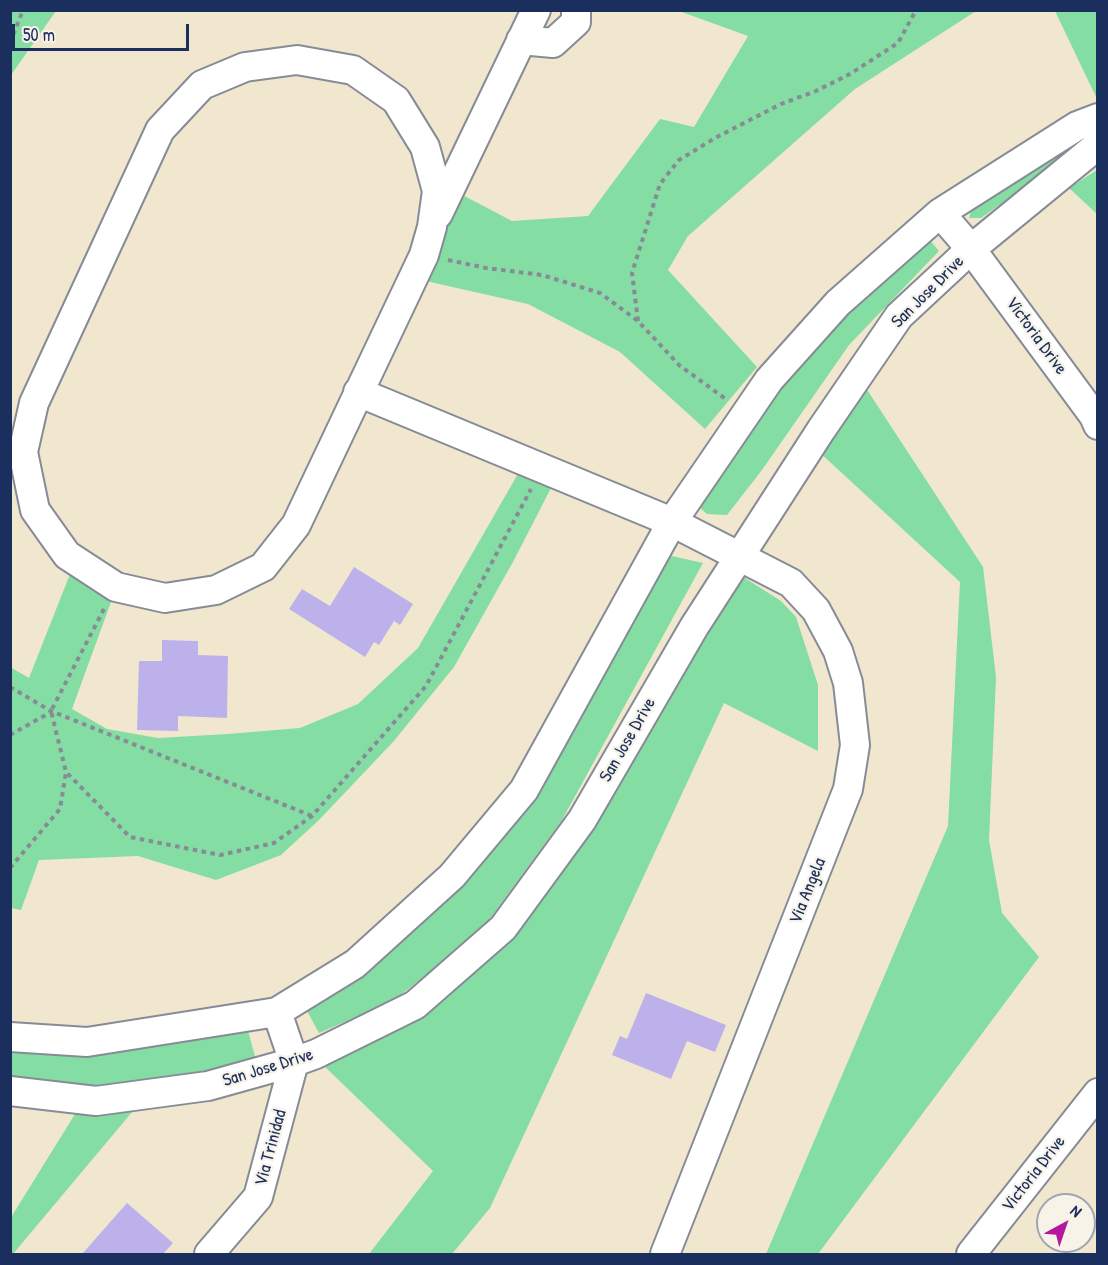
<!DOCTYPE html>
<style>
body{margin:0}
#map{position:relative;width:1108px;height:1265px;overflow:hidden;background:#f1e7ce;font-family:"Patrick Hand",sans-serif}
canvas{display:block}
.frame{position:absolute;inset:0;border:12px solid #1b2f5e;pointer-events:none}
.north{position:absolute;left:1036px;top:1193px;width:60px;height:60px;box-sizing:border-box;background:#f7f3e8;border:2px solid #9fa5b1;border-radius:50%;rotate:40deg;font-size:16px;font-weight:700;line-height:24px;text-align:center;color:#1b2f5e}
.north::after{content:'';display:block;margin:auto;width:21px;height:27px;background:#b5179e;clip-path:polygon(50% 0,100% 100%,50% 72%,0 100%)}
.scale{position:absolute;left:12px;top:24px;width:177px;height:27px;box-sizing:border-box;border:3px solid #1b2f5e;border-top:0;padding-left:8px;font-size:18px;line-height:21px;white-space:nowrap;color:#1b2f5e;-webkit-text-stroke:4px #f7f3e8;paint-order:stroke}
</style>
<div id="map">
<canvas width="1108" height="1265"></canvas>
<div class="frame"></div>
<div class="north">N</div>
<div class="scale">50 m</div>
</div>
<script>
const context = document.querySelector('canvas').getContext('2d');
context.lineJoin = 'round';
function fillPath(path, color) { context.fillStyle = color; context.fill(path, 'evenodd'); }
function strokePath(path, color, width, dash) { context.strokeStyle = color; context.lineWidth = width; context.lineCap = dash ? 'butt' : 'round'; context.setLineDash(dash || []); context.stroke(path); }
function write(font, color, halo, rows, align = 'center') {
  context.font = font + ' "Patrick Hand",sans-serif'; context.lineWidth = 4.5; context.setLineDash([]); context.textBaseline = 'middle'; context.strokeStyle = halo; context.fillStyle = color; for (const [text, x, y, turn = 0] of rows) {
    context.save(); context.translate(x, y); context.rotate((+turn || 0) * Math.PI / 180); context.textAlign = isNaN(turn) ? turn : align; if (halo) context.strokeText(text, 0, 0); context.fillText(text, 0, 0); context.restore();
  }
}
const green = new Path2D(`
 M11 10 56 11 11 75 10 11Z
 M679 11H976L855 89 688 236 668 270 757 367 705 429 620 352 528 304 408 277 453 190 512 221 588 216 660 119 694 127 748 36Z
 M1055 11H1097V99Z
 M1084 129 1093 138 981 218H969L972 208Z
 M1097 170V214L1069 188Z
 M928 238 939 251 849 345 762 470 727 515 707 514 690 499 829 326Z
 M862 382 983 567 996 677 989 840 1002 913 1039 957 818 1254H766L948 826 960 582 818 451Z
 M519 472 551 488 514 560 454 667 393 742 319 820 281 855 216 880 138 856 39 860 21 910 11 908 10 667 29 678 72 569 115 591 72 709 107 729 158 738 228 734 300 728 358 704 418 648Z
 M658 553 703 563 562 820 480 932 393 1001 319 1033 306 1009 386 956 465 878Z
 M737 573 781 601 796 617 818 685V751L724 703 490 1208 452 1254H369L433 1171 321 1063 511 935Z
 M248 1031 256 1060 201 1073 98 1089 11 1079 10 1049 91 1054Z
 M143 1099 13 1254H11L10 1219 80 1106Z`);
const building = new Path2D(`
 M354 567 413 604 400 625 394 621 379 645 374 642 365 657 289 609 302 589 330 606Z
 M162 640 198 641V655L228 656 227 718 178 716V731L137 730 139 661H162Z
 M646 993 726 1025 715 1052 687 1041 671 1079 612 1055 620 1036 627 1039Z
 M127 1203 173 1243 163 1254H82Z`);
const path = new Path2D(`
 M10 43 23 10
 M448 260 486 268 542 275 600 293 638 321 679 365 727 400
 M638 321 632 273 660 184 679 160 715 138 781 104 816 91 850 74 898 43 916 10
 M104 609 51 711 66 772 130 837 220 855 274 843 312 816 426 686 531 489
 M10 687 51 711 312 816
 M10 735 51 712
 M10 868 60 809 66 772`);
const minor = new Path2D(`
 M521 40 553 43 576 22V10
 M297 60 353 70 396 100 425 147 437 191 432 227 424 255 296 525 263 567 216 590 165 598 116 587 67 555 35 510 23 452 34 403 160 130 202 85 245 67Z
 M940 213 971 249 1094 416 1098 425
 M438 214 536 10
 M358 392 672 522 791 583 816 610 838 651 848 683 855 745 848 789 665 1254
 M10 1037 87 1042 277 1012 355 964 452 876 524 790 672 522 769 380 838 303 940 213 1077 126 1098 118
 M10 1091 96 1101 208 1086 294 1062 316 1054 415 1005 503 928 582 820 694 627 821 430 899 316 971 249 1098 145
 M209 1254 258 1197 294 1062 277 1012
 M971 1254 1098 1093`);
const streetNames = [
 ["San Jose Drive",928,292,-45],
 ["Victoria Drive",1036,336,54],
 ["San Jose Drive",628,740,-60],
 ["Via Angela",808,891,-68],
 ["San Jose Drive",268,1068,-17],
 ["Via Trinidad",271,1148,-75],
 ["Victoria Drive",1034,1174,-52]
];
fillPath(green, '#84dda3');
fillPath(building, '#bdb1ec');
strokePath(minor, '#868b96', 32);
strokePath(path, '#868b96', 4, [4.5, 4.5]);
strokePath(minor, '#fff', 28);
write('18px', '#1b2f5e', '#f7f3e8', streetNames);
</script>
